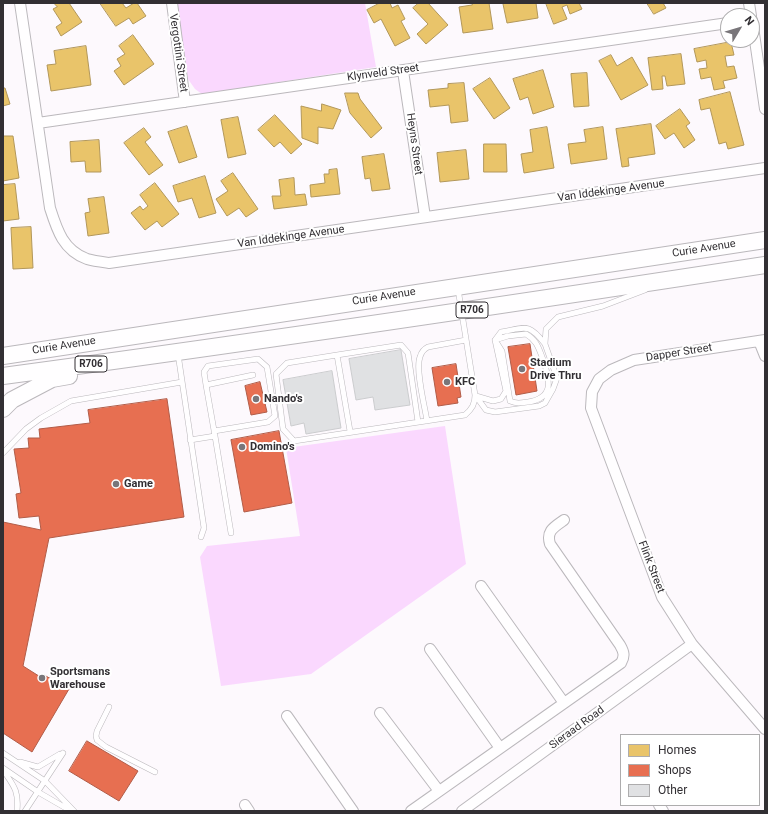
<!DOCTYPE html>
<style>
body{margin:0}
#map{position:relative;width:768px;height:814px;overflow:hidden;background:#fdf9fd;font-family:Roboto,sans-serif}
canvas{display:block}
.frame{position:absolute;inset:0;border:4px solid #322f33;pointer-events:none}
.legend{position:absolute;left:620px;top:734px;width:140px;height:72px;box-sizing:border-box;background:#fff;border:1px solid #adacad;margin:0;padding:5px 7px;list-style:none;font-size:12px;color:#322f33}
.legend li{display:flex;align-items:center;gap:8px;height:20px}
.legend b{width:20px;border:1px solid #adacad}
.north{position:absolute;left:720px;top:8px;width:40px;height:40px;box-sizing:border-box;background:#fff;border:1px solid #adacad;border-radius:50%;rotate:52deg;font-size:11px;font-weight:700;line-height:16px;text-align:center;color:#322f33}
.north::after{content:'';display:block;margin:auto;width:14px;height:18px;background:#79767a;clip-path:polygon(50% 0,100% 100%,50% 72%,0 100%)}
</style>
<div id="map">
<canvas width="768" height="814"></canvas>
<div class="frame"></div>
<ul class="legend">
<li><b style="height:11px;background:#e9c46a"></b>Homes</li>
<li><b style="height:11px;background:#e76f51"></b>Shops</li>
<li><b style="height:11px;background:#e0e1e3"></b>Other</li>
</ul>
<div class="north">N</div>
</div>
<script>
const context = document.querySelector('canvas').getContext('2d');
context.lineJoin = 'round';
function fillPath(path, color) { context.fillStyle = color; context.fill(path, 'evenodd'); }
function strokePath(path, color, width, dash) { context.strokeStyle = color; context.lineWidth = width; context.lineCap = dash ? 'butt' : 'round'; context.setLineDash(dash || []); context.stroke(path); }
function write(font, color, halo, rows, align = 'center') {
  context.font = font + ' Roboto,sans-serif'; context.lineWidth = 4; context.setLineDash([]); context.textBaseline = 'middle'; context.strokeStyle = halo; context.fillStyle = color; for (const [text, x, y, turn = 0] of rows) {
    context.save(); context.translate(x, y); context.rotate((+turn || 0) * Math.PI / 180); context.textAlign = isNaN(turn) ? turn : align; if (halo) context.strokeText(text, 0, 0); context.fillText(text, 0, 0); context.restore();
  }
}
const green = new Path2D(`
 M177 3H365L376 67 202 94 195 89 188 79Z
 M445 426 466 564 311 674 221 686 200 557 207 546 300 536 286 448Z`);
const homes = new Path2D(`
 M54 3H69L82 22 61 36 56 27 62 23 53 9 57 7Z
 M100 3H122L126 8 134 3H137L146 16 133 24 129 18 116 26Z
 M380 3H390L392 8 398 5 405 19 401 21 410 38 395 46 381 19 374 23 367 10Z
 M419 3H428L448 25 426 44 417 34 428 24 413 8Z
 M472 3H489L493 29 463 33 459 7 472 5Z
 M510 3H536L538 18 507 23 503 4Z
 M546 3H579L582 9 570 14 567 5 562 7 567 19 554 24Z
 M647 3H663L666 8 654 14Z
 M133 35 154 64 124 85 114 71 121 66 117 59 125 54 119 46Z
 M731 42 734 55 725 56 727 67 734 66 737 78 723 81 725 88 714 90 711 77 701 79 699 69 707 68 706 60 697 62 694 49Z
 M86 46 91 85 51 91 47 65 56 64 54 51Z
 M681 54 685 84 667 86 665 76H662L663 89 652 90 648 58Z
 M611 55 617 66 632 57 648 85 621 100 599 61Z
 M543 70 554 107 533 114 528 97 520 100 513 79Z
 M587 73 589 106 574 107 571 74Z
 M490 78 510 108 494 119 473 89Z
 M464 83 468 121 451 123 449 105 430 107 428 90 448 88V84Z
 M3 88H5L10 104 3 106Z
 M730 92 744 145 728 149 726 142 719 144 710 108 701 110 699 100Z
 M345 93H358L360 99 382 128 371 138 350 113Z
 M322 104 341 110 333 129 318 127V144L302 138 301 106 321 111Z
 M680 109 690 123 686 126 695 140 684 148 674 133 665 139 656 126Z
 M275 115 302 144 291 154 280 142 274 147 258 130Z
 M238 117 246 154 228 158 221 120Z
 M651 124 655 154 628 158 629 166 622 167 616 129Z
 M187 126 197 157 179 163 168 132Z
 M547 127 554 168 524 173 521 154 533 152 530 130Z
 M603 127 607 159 571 164 568 144 586 142 584 130Z
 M144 128 151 137 145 142 163 165 149 175 124 143Z
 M3 136H13L19 178 3 181Z
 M99 140 101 172H86L85 161 71 162 70 142Z
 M484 144H506L507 172H484Z
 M466 150 469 179 440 182 437 153Z
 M384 154 390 189 372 191 370 178 365 179 362 157Z
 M337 169 340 194 311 197 310 185 325 183 324 174H329V170Z
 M233 173 258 209 246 217 239 208 227 216 216 199 228 191 221 181Z
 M205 176 216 213 199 218 192 198 178 202 173 186Z
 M294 178 295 195 305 194 307 205 274 209 272 196H281L279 180Z
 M155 183 179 214 162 227 157 221 145 230 131 213 140 206 143 210 148 206 140 195Z
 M15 184 19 219 3 221V185Z
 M104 197 109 233 88 236 85 213 90 212 88 199Z
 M31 227 33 268 13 269 11 228Z`);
const shops = new Path2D(`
 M530 344 537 391 516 395 508 347Z
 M456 364 461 397 457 398 458 403 438 406 432 368Z
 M260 382 267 412 251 415 245 386Z
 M167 399 184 517 49 538 23 666 42 678 44 675 69 689 32 752 3 733V522L41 530 39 516 19 518 16 494 21 493 14 449 29 448 28 438H40L39 429 90 423 88 410Z
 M279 431 292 503 244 512 231 440Z
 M87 741 138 771 119 801 69 771Z`);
const building = new Path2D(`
 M401 350 410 405 375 410 373 397 356 400 349 359Z
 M332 371 341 428 306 434 304 423 291 426 283 380Z`);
const service = new Path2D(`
 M526 334C538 341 539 350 544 362 550 381 554 398 528 402 521 403 517 404 510 401L502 351 495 340 508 336Z
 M178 354 204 528 201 537
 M337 355 401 345 408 353 418 422
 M206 385 204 372 208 366 258 359 267 367 275 416 268 422 214 431
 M475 395 486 410 495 412 539 406 545 403 553 389 557 378 545 344 546 329 558 317 603 306 645 290
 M476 396 493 401 501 399 506 391 495 340 501 332C525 328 528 322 545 344
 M427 421C425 407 415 369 420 357 421 353 424 349 428 347L466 340
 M350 431 337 355 287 363 276 374 283 429 294 441 465 415C472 409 475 404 475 395L458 289
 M215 436 231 533
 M190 440 215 436 206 385 253 375
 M3 453 26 429 41 418 71 401 182 382
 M109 707 97 731 96 736 97 740 106 747 155 772
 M3 753 45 781 74 811
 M20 762 38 767 60 754
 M3 768 38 792 71 811
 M3 770C14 786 19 791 17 811
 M25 811 63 753`);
const minor = new Path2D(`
 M20 3 50 208C57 230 63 250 87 259 94 261 102 262 109 263L765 168
 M172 3 185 102
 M749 3 751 16
 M752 20 765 109
 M403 71 425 217
 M38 123 728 23
 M765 340 634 360 611 370 599 379 592 392 591 408 662 597 692 644 765 729
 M759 341 765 356
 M481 586 564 703
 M430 649 500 748
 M380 713 439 791
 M287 716 353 811
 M245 805 249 811
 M659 805 663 811
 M411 811 621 663C625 656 624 652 620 645L550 544C546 531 554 527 564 520
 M462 811 692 644`);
const primary = new Path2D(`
 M3 356 765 240
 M3 376C257 342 511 304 765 265
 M3 409 12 400 52 379 69 376`);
const markers = [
 [522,369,4,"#79767a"],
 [447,382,4,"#79767a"],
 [256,399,4,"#79767a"],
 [242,447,4,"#79767a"],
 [116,484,4,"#79767a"],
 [42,678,4,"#79767a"]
];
const shields = [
 [472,310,32],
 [91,364,32]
];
const shieldNames = [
 ["R706",472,310],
 ["R706",91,364]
];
const streetNames = [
 ["Vergottini Street",178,53,82],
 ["Klynveld Street",383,73,-8],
 ["Heyns Street",414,144,82],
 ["Van Iddekinge Avenue",611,191,-8],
 ["Van Iddekinge Avenue",291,237,-8],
 ["Curie Avenue",704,249,-9],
 ["Curie Avenue",384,297,-9],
 ["Curie Avenue",64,346,-9],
 ["Dapper Street",679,353,-9],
 ["Flink Street",651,567,69],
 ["Sieraad Road",577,728,-36]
];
const poiNames = [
 ["Stadium",530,363],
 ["Drive Thru",530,376],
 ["KFC",455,382],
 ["Nando's",264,399],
 ["Domino's",250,447],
 ["Game",124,484],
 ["Sportsmans",50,672],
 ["Warehouse",50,685]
];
fillPath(green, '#fad8fe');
fillPath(homes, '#e9c46a');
strokePath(homes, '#b2975a', 1);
fillPath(shops, '#e76f51');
strokePath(shops, '#b15c48', 1);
fillPath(building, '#e0e1e3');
strokePath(building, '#cbccce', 1);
strokePath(service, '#bbb8bc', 6);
strokePath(minor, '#bbb8bc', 12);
strokePath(primary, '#bbb8bc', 18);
strokePath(service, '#fffeff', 5);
strokePath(minor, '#fffeff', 10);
strokePath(primary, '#fffeff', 16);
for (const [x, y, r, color] of markers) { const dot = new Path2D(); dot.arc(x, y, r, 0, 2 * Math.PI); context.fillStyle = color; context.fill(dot); strokePath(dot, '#fff', 1.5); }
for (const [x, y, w] of shields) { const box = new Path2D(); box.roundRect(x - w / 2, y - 8, w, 16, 3); context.fillStyle = '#fff'; context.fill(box); strokePath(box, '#322f33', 1); }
write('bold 10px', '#322f33', null, shieldNames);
write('11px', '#322f33', '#fff', streetNames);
write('bold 11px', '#322f33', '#fff', poiNames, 'left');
</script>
